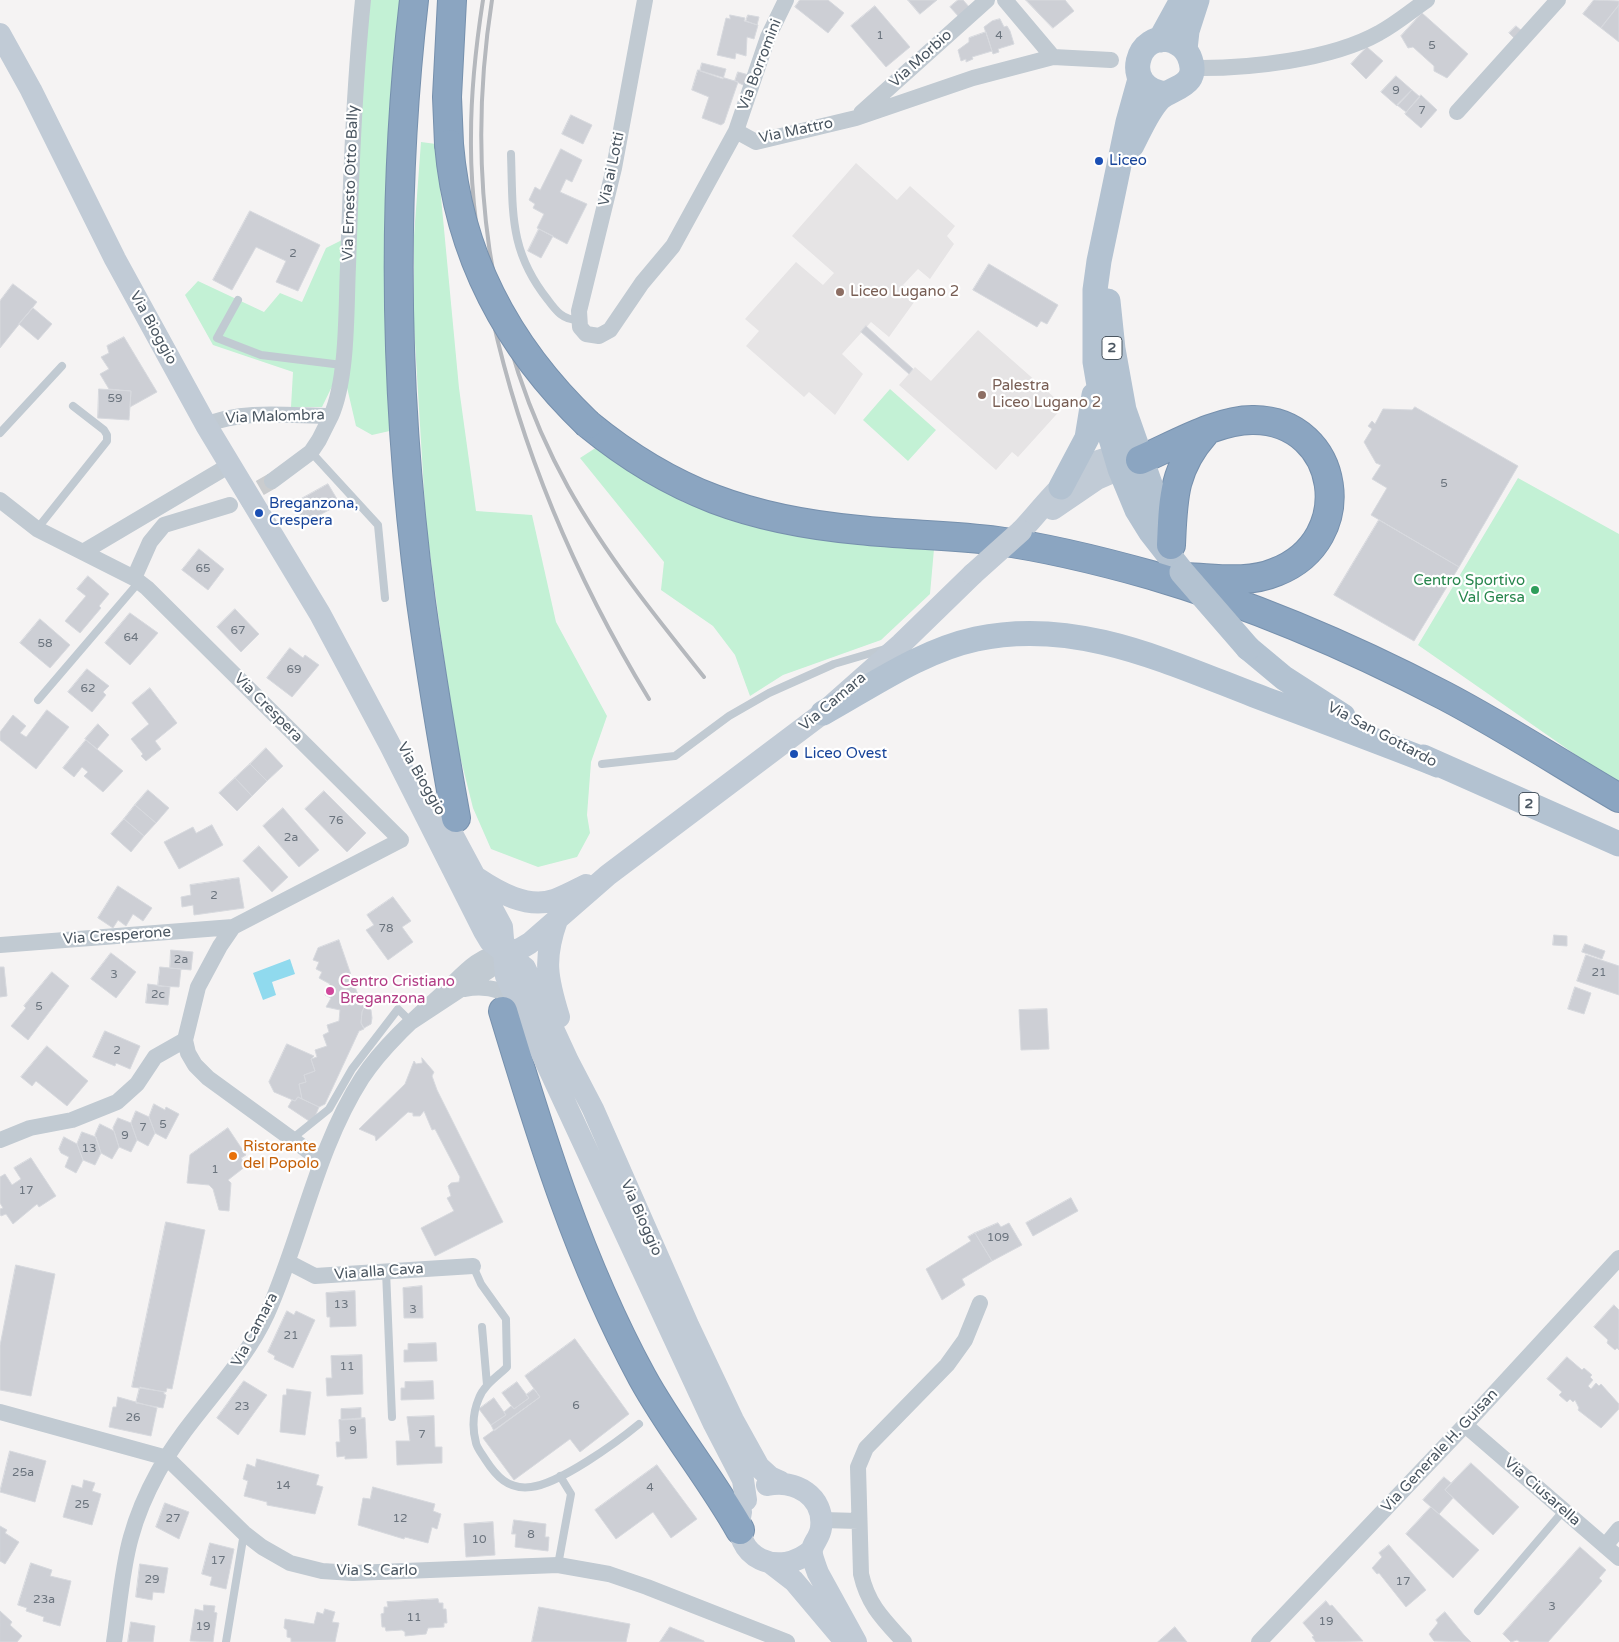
<!DOCTYPE html>
<style>
body{margin:0}
canvas{display:block;background:#f5f3f3}
</style>
<canvas width="1619" height="1642"></canvas>
<script>
const context = document.querySelector('canvas').getContext('2d');
context.lineJoin = 'round';
function fillPath(path, color) { context.fillStyle = color; context.fill(path, 'evenodd'); }
function strokePath(path, color, width, dash) { context.strokeStyle = color; context.lineWidth = width; context.lineCap = dash ? 'butt' : 'round'; context.setLineDash(dash || []); context.stroke(path); }
function write(font, color, halo, rows, align = 'center') {
  context.font = font + ' "Varela Round",sans-serif'; context.lineWidth = 4.5; context.setLineDash([]); context.textBaseline = 'middle'; context.strokeStyle = halo; context.fillStyle = color; for (const [text, x, y, turn = 0] of rows) {
    context.save(); context.translate(x, y); context.rotate((+turn || 0) * Math.PI / 180); context.textAlign = isNaN(turn) ? turn : align; if (halo) context.strokeText(text, 0, 0); context.fillText(text, 0, 0); context.restore();
  }
}
const education = new Path2D(`
 M856 163 897 200 910 186 955 226 947 236 954 244 930 279 918 269 903 285 917 298 889 337 871 322 842 354 863 374 835 415 809 392 804 397 746 346 759 331 745 319 796 262 823 285 834 273 792 236Z
 M978 330 1064 406 1018 457 1012 452 996 470 899 385 915 367 931 381Z`);
const green = new Path2D(`
 M362 0H402L396 39 389 290 394 430 372 435 356 426 342 366 322 407H291L293 372 213 345 185 295 198 281 264 312 280 293 302 302 326 248 348 237Z
 M421 142 436 144 459 388 476 511 532 515 556 622 607 716 591 762 587 815 590 833 577 857 538 867 491 849 473 808 454 732 426 524 414 326V236Z
 M890 389 936 430 908 461 863 420Z
 M597 447 683 502 788 532 934 549 930 594 881 640 783 675 750 696 735 655 713 626 661 590 664 562 580 458Z
 M1518 478 1619 534V785L1418 645Z`);
const water = new Path2D(`
 M290 959 295 974 272 982 276 995 263 1000 253 973Z`);
const building = new Path2D(`
 M800 0H828L844 13 828 33 795 7Z
 M908 0H937L920 14Z
 M958 0H963L970 8 959 17 950 7Z
 M1026 0H1065L1074 11 1053 28Z
 M1594 0 1619 1V5L1601 28 1583 14Z
 M1619 5V42L1601 28Z
 M875 6 910 47 886 67 851 26Z
 M1422 13 1468 54 1447 78 1434 71V66L1413 47 1408 48 1401 36Z
 M730 15 745 18 744 21 758 25 754 39 747 37 746 56 736 53 735 59 717 55 726 18 730 19Z
 M748 15 759 17 757 25 746 21Z
 M1000 19 1004 27 1007 26 1010 31 1014 44 998 49 999 52 993 54 984 27 992 21Z
 M1516 26 1522 31 1515 39 1509 33Z
 M986 32 992 51 972 57 973 59 966 62V59L961 61 958 50 969 42V38Z
 M1367 47 1383 61 1366 79 1351 64Z
 M702 63 726 69 723 79 700 71Z
 M698 70 738 82 724 123 721 125 702 118 709 97 692 90Z
 M738 72 749 75 745 86 735 81Z
 M1396 76 1412 90 1397 106 1381 92Z
 M1412 90 1420 97 1406 112 1397 105Z
 M1421 95 1437 110 1421 128 1405 114Z
 M571 115 592 125 583 144 562 134Z
 M561 149 582 160 572 182 566 179 560 192 587 204 567 244 537 228 544 214 533 208 535 204 529 200 535 187 540 190Z
 M250 211 320 245 298 291 276 282 286 261 256 247 232 290 213 280Z
 M539 229 553 236 541 258 528 251Z
 M989 264 1058 305 1047 324 1041 321 1037 327 973 290Z
 M13 284 37 302 0 348V301Z
 M33 308 52 324 38 340 19 324Z
 M866 326 913 369 909 374 861 332Z
 M124 337 157 392 130 407 131 391 109 389 100 374 109 369 101 357 109 353 107 346Z
 M99 389 131 391 129 420 98 418Z
 M1415 407 1518 466 1459 567 1371 515 1387 488 1372 479 1381 465 1376 463 1364 442 1372 429 1368 426 1372 421 1375 424 1383 409 1412 410Z
 M328 484 340 504 305 523 294 503Z
 M1379 520 1459 567 1414 641 1334 595Z
 M199 549 224 569 208 590 182 570Z
 M88 576 109 594 99 606 101 608 80 633 65 621 86 596 77 589Z
 M235 609 259 634 241 652 217 627Z
 M130 613 158 633 130 665 105 643Z
 M40 619 70 645 50 668 20 643Z
 M290 648 303 658 305 655 319 665 292 697 267 678Z
 M87 669 109 686 103 692 106 695 92 712 68 692Z
 M150 688 177 723 155 741 161 749 146 761 141 756 143 754 131 739 149 724 132 703Z
 M47 710 69 727 36 769 0 740V732L13 715 26 726 20 733 26 737Z
 M98 724 109 735 97 749 85 739Z
 M86 740 123 771 103 792 84 776 88 772 82 767 74 777 63 768Z
 M266 748 283 766 267 781 250 764Z
 M250 764 267 781 252 796 235 778Z
 M235 778 252 796 237 811 219 793Z
 M148 790 169 808 156 823 135 805Z
 M324 791 366 833 347 852 305 809Z
 M135 805 156 823 144 836 124 819Z
 M283 808 319 850 299 867 263 826Z
 M124 819 144 836 131 852 111 834Z
 M212 825 223 845 179 869 164 842 193 827 196 833Z
 M259 846 288 877 272 892 243 861Z
 M239 878 244 908 194 915 193 905 182 907 181 897 191 895 190 885Z
 M118 886 152 908 143 921 133 914 126 926 118 920 113 928 98 918Z
 M393 897 411 921 402 927 413 942 388 960 366 930 374 925 367 915Z
 M1554 935 1567 936V946L1553 945Z
 M339 940 361 1004 365 1006 362 1012 361 1023 364 1029 359 1031 325 1104 319 1107 302 1099 299 1084 306 1082 304 1075 315 1071 311 1059 317 1057 315 1050 327 1046 323 1035 329 1032 327 1025 339 1021 340 1010 326 1007 331 998 325 995 330 984 319 978 322 972 316 969 319 962 313 960 318 948Z
 M1585 944 1605 951 1602 959 1582 952Z
 M171 950 193 952 191 970 170 968Z
 M111 953 136 972 116 998 91 979Z
 M1586 955 1619 966V995L1577 981Z
 M0 967H4L7 996 0 997Z
 M160 967 181 969 179 987 158 986Z
 M52 972 69 986 28 1040 11 1026 26 1008 24 1006Z
 M148 984 170 987 168 1005 146 1003Z
 M1575 987 1591 993 1584 1014 1568 1009Z
 M365 1006 371 1010 372 1018 371 1024 364 1028 361 1023 362 1012Z
 M1047 1009 1049 1049 1021 1050 1019 1010Z
 M105 1031 140 1046 130 1069 116 1063 115 1066 93 1057Z
 M287 1044 314 1056 311 1059 315 1071 304 1075 306 1082 299 1084 302 1099 298 1097 295 1101 274 1092 269 1082Z
 M47 1046 88 1081 67 1106 36 1081 32 1086 21 1077Z
 M422 1058 434 1072 432 1076 437 1090 503 1222 435 1256 421 1228 454 1211 447 1198 451 1196 448 1186 451 1183 459 1182 460 1177 435 1129 432 1130 424 1111 420 1116H413V1113L408 1112 376 1141 375 1136 359 1129 405 1084 414 1061 416 1064 422 1063Z
 M298 1097 319 1107 314 1119 309 1121 288 1107 292 1100 295 1101Z
 M154 1104 165 1110 166 1107 179 1114 166 1139 155 1133 149 1117Z
 M136 1111 149 1117 155 1133 148 1146 137 1140 131 1123Z
 M118 1118 131 1123 137 1140 131 1152 119 1147 113 1128Z
 M100 1124 114 1131 119 1147 112 1159 101 1153 95 1135Z
 M228 1128 246 1155 241 1158 246 1166 228 1180 231 1183 229 1211 219 1210 213 1189 209 1185 187 1183 190 1155Z
 M82 1132 96 1137 101 1153 95 1165 83 1160 77 1144Z
 M64 1137 77 1144 83 1160 76 1173 65 1167 69 1157 61 1153 59 1149Z
 M31 1158 56 1196 39 1207 37 1204 13 1224 6 1214 1 1216 0 1214V1209L3 1208 0 1203V1177L5 1174 12 1185 21 1179 14 1168Z
 M1071 1198 1078 1211 1033 1236 1026 1223Z
 M166 1222 205 1230 172 1389 167 1388 166 1392 132 1387Z
 M998 1223 1001 1227 1009 1223 1022 1245 992 1261 975 1233Z
 M975 1233 992 1261 962 1279 965 1285 942 1300 926 1269 971 1241 968 1237Z
 M16 1265 55 1274 31 1396 0 1390V1346Z
 M422 1286 423 1318H404L403 1288Z
 M355 1291 356 1326 330 1327V1317H327L326 1293Z
 M1614 1305 1619 1310V1350L1617 1348 1615 1350 1607 1343 1608 1340 1594 1327Z
 M287 1311 294 1315 296 1311 315 1320 293 1368 274 1359 275 1356 268 1352Z
 M575 1339 629 1414 580 1452 570 1439 514 1480 483 1438 540 1397 525 1376Z
 M436 1343 437 1361 404 1362V1350H408V1344Z
 M362 1355 363 1394 327 1396 326 1378H332L331 1356Z
 M1567 1357 1582 1370 1584 1368 1592 1375 1590 1377 1593 1380 1588 1386 1591 1389 1596 1383 1599 1386 1601 1384 1619 1404V1409L1601 1428 1578 1410 1579 1408 1575 1400 1573 1402 1570 1399 1567 1402 1559 1395 1562 1392 1547 1379Z
 M244 1381 267 1395 238 1435 217 1418Z
 M433 1381 434 1399 401 1400V1388H405V1382Z
 M517 1382 529 1398 514 1409 502 1393Z
 M140 1387 164 1392V1394L166 1395 163 1408 136 1403Z
 M287 1389 311 1392 305 1435 280 1432 283 1395H286Z
 M534 1389 540 1397 494 1431 491 1425 506 1415 504 1412 511 1406 514 1409 529 1398 526 1395Z
 M118 1397 157 1408 151 1436 109 1427 113 1407H116Z
 M494 1398 506 1415 491 1425 479 1409Z
 M361 1408V1419L341 1420V1409Z
 M434 1416 435 1447H442V1463L397 1465 396 1441H410L407 1417Z
 M365 1418 367 1458 345 1459V1456L337 1457 336 1442H340L339 1420Z
 M10 1451 46 1461 35 1502 0 1492Z
 M257 1459 319 1475 316 1485 323 1487 315 1514 267 1505V1502L244 1496 248 1481 243 1479 247 1464 255 1467Z
 M1471 1463 1519 1507 1493 1535 1445 1490Z
 M657 1465 697 1519 671 1538 653 1512 616 1539 595 1510Z
 M1444 1477 1451 1483 1445 1490 1453 1498 1439 1514 1423 1500Z
 M84 1480 95 1483 92 1491 101 1494 92 1525 63 1517 72 1485 82 1488Z
 M373 1487 435 1504 433 1511 441 1514 437 1529 432 1527 428 1543 405 1537 404 1539 358 1525 363 1498 370 1499Z
 M165 1503 189 1512 179 1539 156 1527Z
 M1431 1507 1479 1550 1453 1578 1406 1534Z
 M514 1520 546 1524 545 1537H549L548 1551 515 1547 516 1534H512Z
 M493 1522 495 1555 466 1557 464 1524Z
 M0 1526 7 1530 5 1533 19 1542 5 1564 0 1561Z
 M210 1543 234 1549 226 1589 210 1585 212 1577 202 1574Z
 M1389 1545 1426 1590 1406 1607 1379 1573 1377 1574 1372 1568 1382 1557 1379 1553Z
 M1580 1547 1606 1570 1599 1578 1602 1581 1548 1642H1520L1517 1640 1511 1642 1503 1634Z
 M31 1563 52 1570 50 1576 71 1581 60 1626 43 1621 44 1617 26 1611 27 1608 18 1605Z
 M140 1564 168 1568 164 1593 153 1592 152 1600 136 1597Z
 M438 1599 439 1603H443V1609H446L447 1623H444V1627L428 1628 426 1634 405 1636V1632L402 1630 386 1631 385 1627H382L381 1614 384 1613V1607H388L387 1602Z
 M1326 1601 1330 1606 1332 1605 1363 1641 1316 1642 1312 1637 1314 1636 1303 1623Z
 M204 1605 215 1606 214 1612 217 1613 213 1642 190 1641 195 1609 203 1611Z
 M539 1607 630 1624 626 1642H532Z
 M325 1609 335 1612 332 1622 339 1623 335 1642H291V1638L287 1637V1630L284 1628 285 1619 314 1624 317 1612 323 1614Z
 M0 1611 12 1622 10 1625 22 1636 17 1642H0Z
 M1445 1612 1464 1635 1471 1642 1434 1641 1429 1634 1438 1623 1436 1620Z
 M131 1622 155 1626 153 1642H128Z
 M670 1627 704 1641V1642H660Z
 M1175 1627 1187 1642H1158Z`);
const streetTunnel = new Path2D(`
 M239 500 272 481`);
const lane = new Path2D(`
 M511 154C513 213 509 251 548 300 556 311 563 320 578 320
 M238 300 217 338 261 355 342 365
 M0 433 62 366
 M311 452 378 525 385 598
 M37 529 107 441V435L104 430 73 406
 M38 700 139 582
 M602 764 675 756 729 716 769 693 834 664 885 649
 M293 1138 329 1109 352 1069 398 1009 411 1022
 M473 1266 481 1284 506 1319 507 1367C498 1376 484 1385 479 1398 473 1412 472 1428 476 1443 477 1448 482 1454 485 1459 496 1476 508 1490 531 1487 559 1484 616 1443 639 1424
 M386 1271 392 1417
 M482 1327 487 1385
 M558 1565 571 1494 560 1476
 M1478 1611 1564 1510
 M226 1642 244 1533`);
const street = new Path2D(`
 M645 0 614 168 579 311 580 327 586 334 599 336 610 330 642 283 673 246 736 131 756 142 856 118 973 78 1053 57 1111 60
 M1005 0 1053 57
 M1192 68C1247 69 1331 60 1379 33 1396 24 1411 11 1427 0
 M1457 112 1558 0
 M861 113 987 0
 M736 131 768 37 786 0
 M206 425C244 409 291 416 331 416 348 378 346 308 348 266 351 177 354 88 363 0
 M272 481 311 452 319 440 331 416
 M0 500 37 529 134 578 147 588 401 840 233 927 220 946 198 987 185 1040 188 1053 195 1065 208 1078 322 1161
 M83 552 230 465
 M134 578 150 542 164 525 230 505
 M0 945 233 927
 M465 989C485 985 502 989 518 1001
 M0 1140 30 1128 72 1120 117 1102 137 1084 155 1057 185 1040
 M288 1262 315 1276 473 1266
 M0 1412 167 1458 244 1533 262 1547 290 1563 322 1571 353 1573 558 1565 609 1574 647 1587 787 1642
 M1465 1425 1619 1558
 M822 1520 859 1521
 M1605 1546 1619 1529
 M114 1642C119 1609 122 1568 131 1537 137 1515 147 1492 158 1472 189 1415 240 1373 267 1314 302 1236 316 1150 362 1078 384 1045 415 1018 444 992 462 975 478 954 504 952L496 966 411 1022
 M904 1642C883 1619 868 1605 861 1574L858 1467 866 1448 947 1365 965 1340 980 1303
 M1259 1642 1465 1425 1619 1258`);
const secondary = new Path2D(`
 M0 34 31 90 115 259 206 425 320 614 390 745 484 931 490 941 525 968 568 1061 593 1109 688 1325 733 1420 759 1467 770 1477 781 1482
 M1053 509 1097 479 1120 469
 M1021 531C1049 502 1072 462 1115 457
 M436 804 502 927 506 976 714 1424 743 1480 746 1500
 M477 878C498 892 527 909 554 900 565 896 576 890 586 885
 M557 920C543 959 547 978 559 1017
 M504 952 520 949 530 943 608 875 823 713 901 644 973 574
 M767 1485C795 1479 825 1496 821 1528 820 1537 813 1543 812 1550 811 1556 816 1567 818 1573L856 1642
 M741 1512C730 1558 780 1579 812 1550
 M772 1564 794 1581 843 1639`);
const primary = new Path2D(`
 M1160 40 1182 0
 M1185 49 1187 31 1197 0
 M1140 79 1128 122 1099 261 1095 290V362L1104 415 1120 469 1137 510 1150 531 1182 572
 M1132 145C1140 130 1147 112 1159 99 1171 87 1202 87 1189 56 1186 49 1180 44 1173 41 1137 28 1119 89 1166 94
 M1108 301 1113 349 1124 410 1171 544
 M1061 487 1087 438 1094 395
 M1248 648 1284 678 1343 716
 M823 713C872 686 921 651 976 639 1075 618 1163 660 1254 695 1315 718 1377 741 1438 765
 M1423 757 1619 844`);
const highway = new Path2D(`
 M414 0C391 198 395 404 421 602 431 674 443 746 456 818
 M449 144 447 97 452 0
 M588 424C672 493 751 520 859 530 905 535 952 535 998 541 1049 548 1101 561 1151 575 1253 605 1351 647 1445 696 1504 727 1561 764 1619 798
 M1140 460C1173 446 1218 419 1254 420 1341 421 1359 540 1276 572 1248 584 1216 578 1186 577
 M1171 545C1173 499 1173 469 1205 433
 M503 1011C541 1137 579 1261 642 1377 671 1430 710 1477 740 1530`);
const rail = new Path2D(`
 M483 0C476 45 471 90 471 136 470 197 479 256 492 316 522 453 576 579 649 699
 M492 0C466 166 486 338 568 487 606 555 655 616 704 677`);
const secondaryBridge = new Path2D(`
 M973 574 1021 531`);
const primaryBridge = new Path2D(`
 M1182 572 1248 648`);
const highwayBridge = new Path2D(`
 M449 144C458 254 508 348 588 424`);
const markers = [
 [1099,161,5,"#1a4fb4"],
 [840,292,5,"#8d6e63"],
 [982,395,5,"#8d6e63"],
 [259,513,5,"#1a4fb4"],
 [1535,590,5,"#2e9e5b"],
 [794,754,5,"#1a4fb4"],
 [330,991,5,"#d1479c"],
 [233,1156,5,"#e8710a"]
];
const numberNames = [
 ["1",880,36],
 ["4",999,36],
 ["5",1432,46],
 ["9",1396,91],
 ["7",1422,111],
 ["2",293,254],
 ["59",115,399],
 ["5",1444,484],
 ["65",203,569],
 ["67",238,631],
 ["64",131,638],
 ["58",45,644],
 ["69",294,670],
 ["62",88,689],
 ["76",336,821],
 ["2a",291,838],
 ["2",214,896],
 ["78",386,929],
 ["2a",181,960],
 ["21",1599,973],
 ["3",114,975],
 ["2c",158,995],
 ["5",39,1007],
 ["2",117,1051],
 ["5",163,1125],
 ["7",143,1128],
 ["9",125,1136],
 ["13",89,1149],
 ["1",215,1170],
 ["17",26,1191],
 ["109",998,1238],
 ["13",341,1305],
 ["3",413,1310],
 ["21",291,1336],
 ["11",347,1367],
 ["6",576,1406],
 ["23",242,1407],
 ["26",133,1418],
 ["9",353,1431],
 ["7",422,1435],
 ["25a",23,1473],
 ["14",283,1486],
 ["4",650,1488],
 ["25",82,1505],
 ["27",173,1519],
 ["12",400,1519],
 ["8",531,1535],
 ["10",479,1540],
 ["17",218,1561],
 ["29",152,1580],
 ["17",1403,1582],
 ["23a",44,1600],
 ["3",1552,1607],
 ["11",414,1618],
 ["19",1326,1622],
 ["19",203,1627]
];
const shields = [
 [1112,348,20],
 [1529,804,20]
];
const shieldNames = [
 ["2",1112,348],
 ["2",1529,804]
];
const streetNames = [
 ["Via Morbio",921,59,-42],
 ["Via Borromini",760,65,-69],
 ["Via Mattro",796,131,-12],
 ["Via ai Lotti",612,169,-78],
 ["Via Ernesto Otto Bally",351,183,-88],
 ["Via Bioggio",153,328,61],
 ["Via Malombra",275,417,-2],
 ["Via Camara",833,702,-40],
 ["Via Crespera",268,708,45],
 ["Via San Gottardo",1382,735,28],
 ["Via Bioggio",421,779,60],
 ["Via Cresperone",117,936,-4],
 ["Via Bioggio",641,1218,66],
 ["Via alla Cava",379,1272,-4],
 ["Via Camara",255,1330,-62],
 ["Via Generale H. Guisan",1440,1451,-47],
 ["Via Ciusarella",1542,1492,41],
 ["Via S. Carlo",377,1571]
];
const transitNames = [
 ["Liceo",1109,161],
 ["Breganzona,",269,504],
 ["Crespera",269,521],
 ["Liceo Ovest",804,754]
];
const educationNames = [
 ["Liceo Lugano 2",850,292],
 ["Palestra",992,386],
 ["Liceo Lugano 2",992,403]
];
const leisureNames = [
 ["Centro Sportivo",1525,581],
 ["Val Gersa",1525,598]
];
const hotelNames = [
 ["Centro Cristiano",340,982],
 ["Breganzona",340,999]
];
const foodNames = [
 ["Ristorante",243,1147],
 ["del Popolo",243,1164]
];
fillPath(education, '#e6e4e5');
fillPath(green, '#c3f1d5');
fillPath(water, '#90daee');
fillPath(building, '#cdcfd5');
strokePath(building, '#d7d9de', 1);
strokePath(streetTunnel, '#caccce', 16, [16, 8]);
strokePath(highway, '#7690ad', 30);
strokePath(lane, '#c1cad2', 8);
strokePath(street, '#c1cad2', 16);
strokePath(secondary, '#c1cbd6', 22);
strokePath(primary, '#b3c2d1', 25);
strokePath(highway, '#8ba5c1', 28);
strokePath(rail, '#b5b8bd', 4);
strokePath(highwayBridge, '#7690ad', 30, []);
strokePath(secondaryBridge, '#c1cbd6', 22);
strokePath(primaryBridge, '#b3c2d1', 25);
strokePath(highwayBridge, '#8ba5c1', 28);
for (const [x, y, r, color] of markers) { const dot = new Path2D(); dot.arc(x, y, r, 0, 2 * Math.PI); context.fillStyle = color; context.fill(dot); strokePath(dot, '#fff', 2); }
write('12px', '#6b747e', null, numberNames);
for (const [x, y, w] of shields) { const box = new Path2D(); box.roundRect(x - w / 2, y - 11.5, w, 23, 4); context.fillStyle = '#fff'; context.fill(box); strokePath(box, '#4a5661', 1); }
write('bold 14px', '#4a5661', null, shieldNames);
write('15px', '#4a5661', '#fff', streetNames);
write('15px', '#164399', '#fff', transitNames, 'left');
write('15px', '#785e54', '#fff', educationNames, 'left');
write('15px', '#27864d', '#fff', leisureNames, 'right');
write('15px', '#b23c85', '#fff', hotelNames, 'left');
write('15px', '#c56008', '#fff', foodNames, 'left');
</script>
